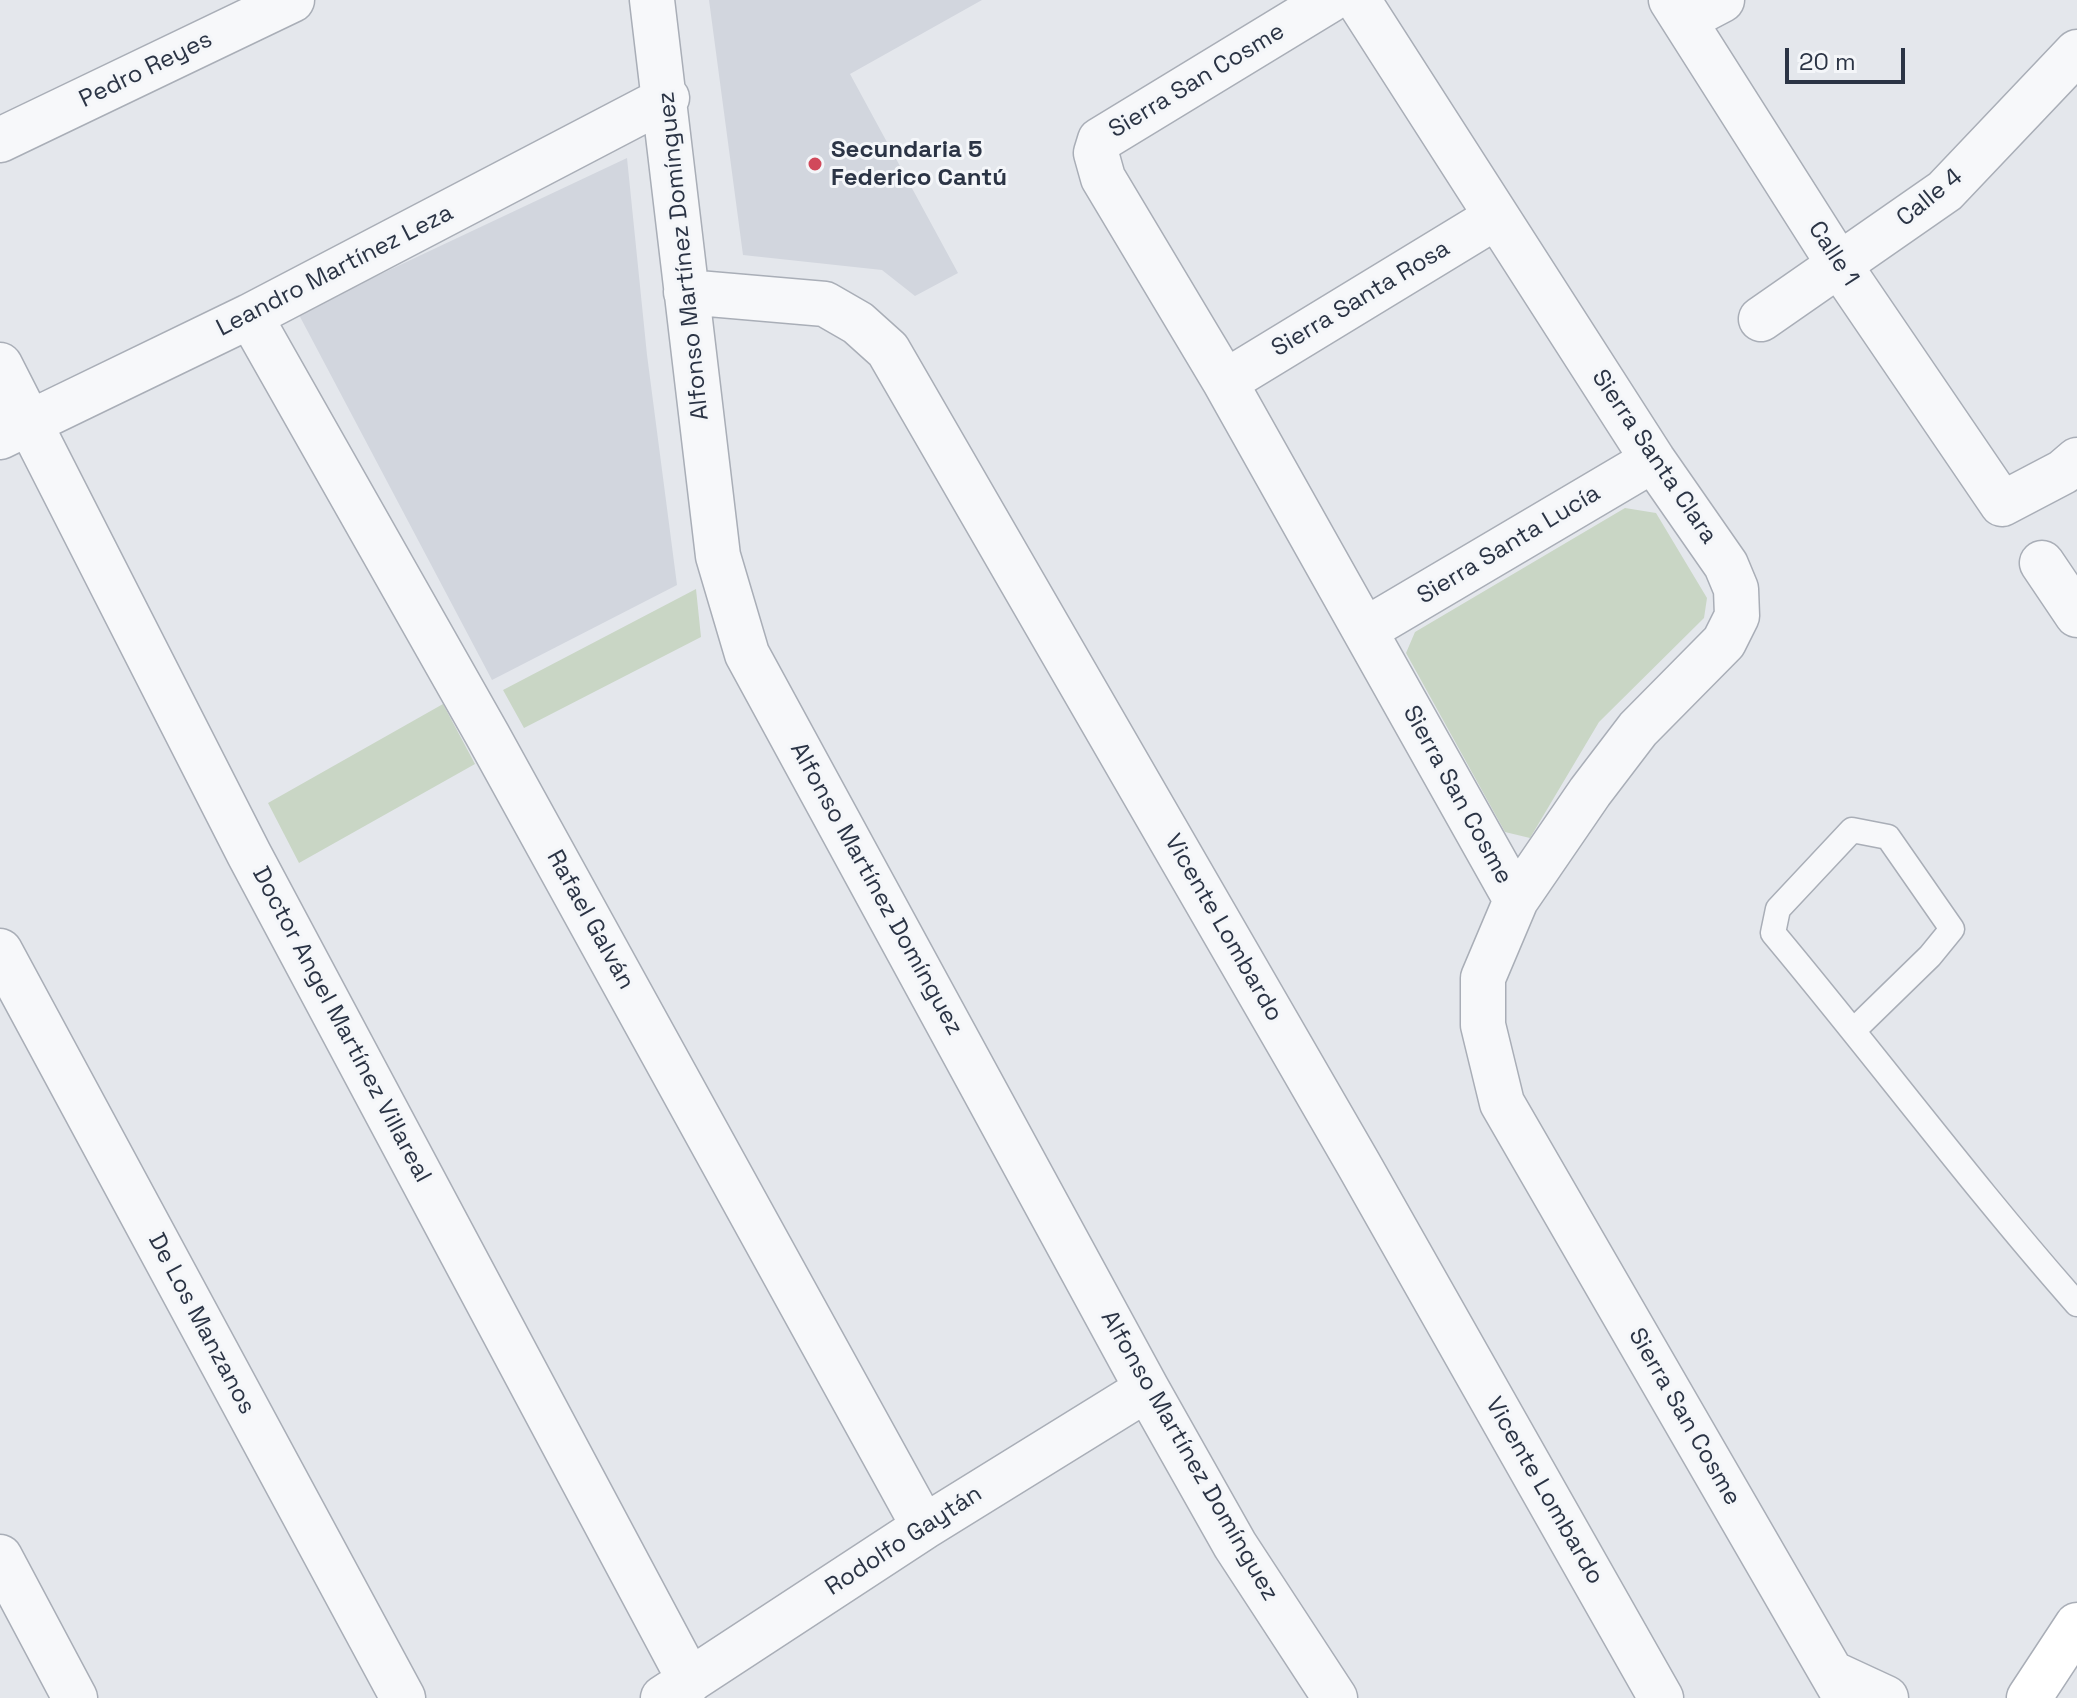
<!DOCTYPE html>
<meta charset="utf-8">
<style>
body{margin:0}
#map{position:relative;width:2077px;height:1698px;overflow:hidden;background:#e4e7ec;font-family:"Space Grotesk",sans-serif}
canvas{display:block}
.scale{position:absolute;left:1785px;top:48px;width:120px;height:36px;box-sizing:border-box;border:4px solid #2b3445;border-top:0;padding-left:10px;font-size:24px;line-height:28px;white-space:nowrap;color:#2b3445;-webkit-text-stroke:6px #f4f6f9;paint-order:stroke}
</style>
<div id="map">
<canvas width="2077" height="1698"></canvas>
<div class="scale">20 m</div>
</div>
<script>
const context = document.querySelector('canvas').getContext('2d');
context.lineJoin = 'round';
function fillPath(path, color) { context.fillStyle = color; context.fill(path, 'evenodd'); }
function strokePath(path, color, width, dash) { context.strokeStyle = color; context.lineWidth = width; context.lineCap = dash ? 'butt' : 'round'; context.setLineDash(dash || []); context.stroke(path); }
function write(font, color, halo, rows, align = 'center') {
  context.font = font + ' "Space Grotesk",sans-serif'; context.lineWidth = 6; context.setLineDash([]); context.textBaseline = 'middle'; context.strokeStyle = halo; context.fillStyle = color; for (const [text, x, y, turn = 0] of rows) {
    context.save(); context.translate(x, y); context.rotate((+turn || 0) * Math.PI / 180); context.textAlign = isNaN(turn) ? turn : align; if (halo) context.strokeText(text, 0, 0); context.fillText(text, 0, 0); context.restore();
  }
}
const built = new Path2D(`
 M709 0H982L850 74 958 273 915 296 882 270 743 255Z
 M627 158 647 355 677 585 492 680 298 313Z`);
const green = new Path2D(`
 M1625 508 1656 513 1707 598 1704 618 1599 722 1530 838 1505 832 1406 653 1415 632Z
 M696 589 701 637 524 728 503 690Z
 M443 704 475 764 299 863 268 803Z`);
const service = new Path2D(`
 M1854 1030 1930 956 1952 929 1888 837 1852 830 1778 909 1773 933C1876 1056 1971 1184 2077 1304`);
const minor = new Path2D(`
 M652 0 718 556 747 654 1147 1389 1235 1545 1335 1698
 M1330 0 1100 140 1096 153 1103 178 1225 382 1516 900
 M1358 0 1653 460 1726 565 1736 589 1737 616 1724 642 1638 729 1590 792 1516 900 1483 978V1025L1502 1103 1846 1698
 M1671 0 1838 263 2002 504 2063 472 2077 460
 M1684 20 1722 0
 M0 140 292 0
 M686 292 825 304 858 323 888 350 1359 1165 1661 1698
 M250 316 488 736 924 1527
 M1761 319 1945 191 2077 52
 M0 365 249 854 690 1681
 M1225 382 1496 217
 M0 437 250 316 667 98
 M2042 563 2077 615
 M1365 630 1653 460
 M0 951 403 1698
 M0 1557 75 1698
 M1832 1673 1886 1698
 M663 1698 924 1527 1147 1389`);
const secondary = new Path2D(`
 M2029 1698 2077 1625`);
const markers = [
 [815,164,8,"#d1495b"]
];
const streetNames = [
 ["Pedro Reyes",146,70,-26],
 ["Sierra San Cosme",1197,81,-31],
 ["Calle 4",1930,198,-39],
 ["Calle 1",1833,254,57],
 ["Alfonso Martínez Domínguez",684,256,-96],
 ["Leandro Martínez Leza",335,271,-27],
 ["Sierra Santa Rosa",1361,299,-31],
 ["Sierra Santa Clara",1654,457,56],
 ["Sierra Santa Lucía",1509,545,-31],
 ["Sierra San Cosme",1457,795,61],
 ["Alfonso Martínez Domínguez",876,889,61],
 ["Rafael Galván",590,920,61],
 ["Vicente Lombardo",1223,928,60],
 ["Doctor Angel Martínez Villareal",341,1025,62],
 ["De Los Manzanos",201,1324,62],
 ["Sierra San Cosme",1684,1417,60],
 ["Alfonso Martínez Domínguez",1189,1456,60],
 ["Vicente Lombardo",1544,1491,60],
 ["Rodolfo Gaytán",904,1541,-33]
];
const poiNames = [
 ["Secundaria 5",831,150],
 ["Federico Cantú",831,178]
];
fillPath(built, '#d2d6de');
fillPath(green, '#c9d6c5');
strokePath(service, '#a9aeb7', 27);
strokePath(minor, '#a9aeb7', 47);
strokePath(secondary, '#a9aeb7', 47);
strokePath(service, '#f7f8fa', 24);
strokePath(minor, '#f7f8fa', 44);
strokePath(secondary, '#fff', 44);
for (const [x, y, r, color] of markers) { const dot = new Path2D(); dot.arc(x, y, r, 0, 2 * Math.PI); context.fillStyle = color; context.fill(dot); strokePath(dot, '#f4f6f9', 3); }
write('24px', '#2b3445', '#f4f6f9', streetNames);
write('bold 24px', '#2b3445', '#f4f6f9', poiNames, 'left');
</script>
